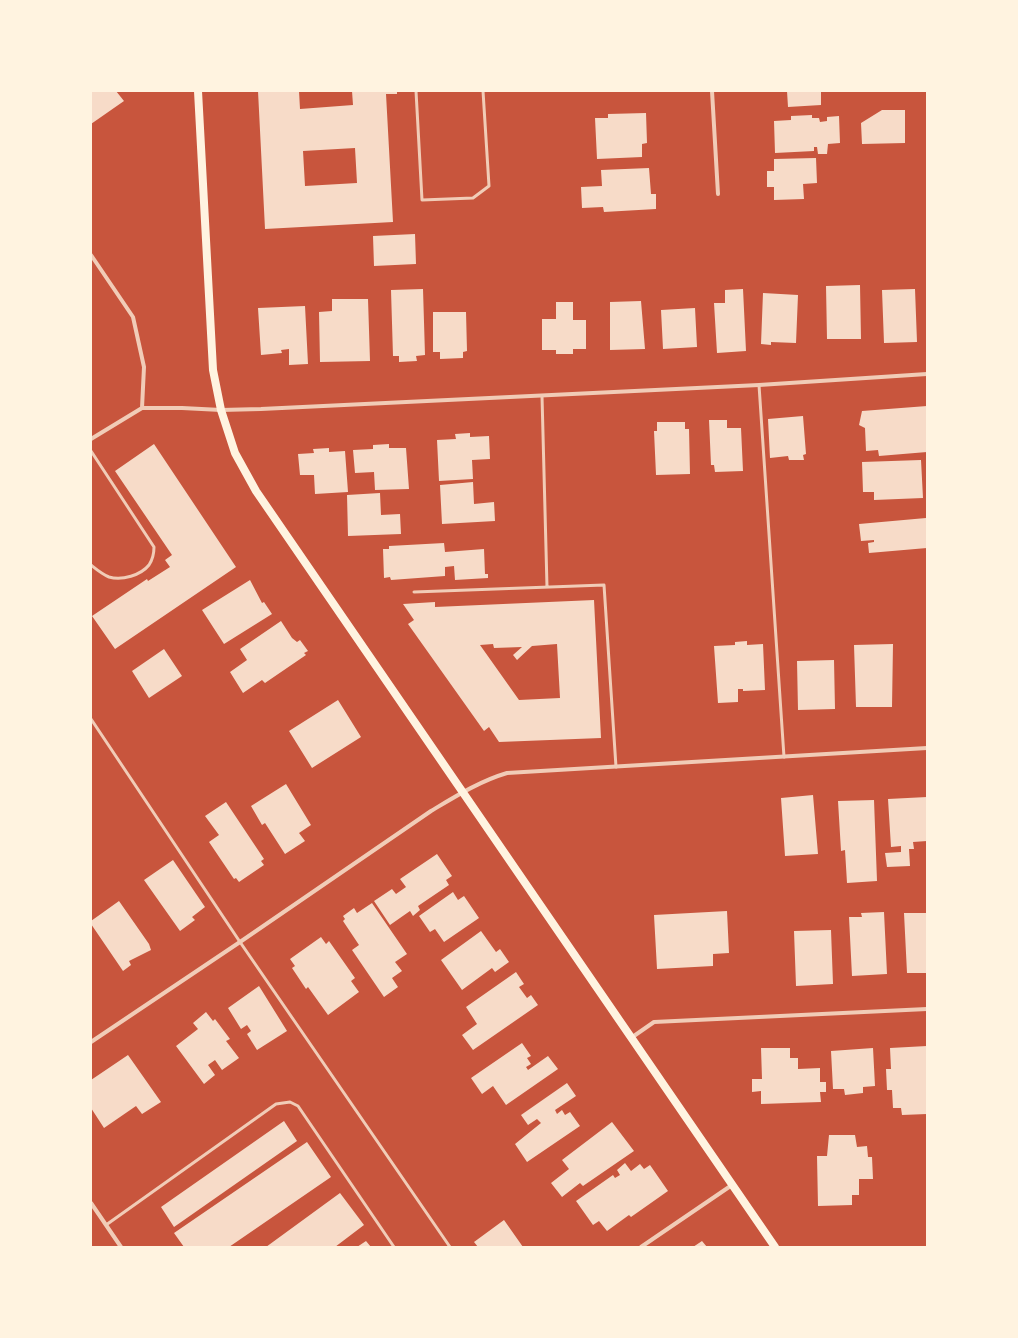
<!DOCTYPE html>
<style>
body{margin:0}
#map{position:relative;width:1018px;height:1338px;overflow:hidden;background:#c8553d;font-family:Quicksand,sans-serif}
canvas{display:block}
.frame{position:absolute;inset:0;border:92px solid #fff3e0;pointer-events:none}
</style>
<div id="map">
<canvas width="1018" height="1338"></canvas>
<div class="frame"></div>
</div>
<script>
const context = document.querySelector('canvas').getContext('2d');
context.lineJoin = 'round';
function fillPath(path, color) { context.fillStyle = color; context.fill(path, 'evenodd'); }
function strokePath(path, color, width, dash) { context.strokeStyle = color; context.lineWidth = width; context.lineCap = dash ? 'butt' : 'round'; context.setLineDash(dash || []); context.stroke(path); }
const building = new Path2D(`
 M91 91H116L124 101 91 124Z
 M258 91H299L300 109 353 105 352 91H397V94H386L393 222 265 229ZM355 148 357 183 305 186 303 151Z
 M787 91H821V105L788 107Z
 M882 110H905V143L862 144 861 123Z
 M646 113 647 143 642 144V157L597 159 595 118H608V114Z
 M812 115V118H819L820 122 827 121V117L839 116 840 143 828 144 827 154H818L817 147H814V151L775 153 774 121 791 120V116Z
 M816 158 817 183 803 184 804 199 774 200V187H767V171H774V159Z
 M649 168 651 194H656V209L604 212 603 207 582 208 581 187 602 186 601 170Z
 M415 234 416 264 374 266 373 236Z
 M860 285 861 339H827L826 286Z
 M423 289 425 355 416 356 417 361 399 362V356H393L391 290Z
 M743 289 746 351 717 353 714 303H725V290Z
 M915 289 917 342 884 343 882 290Z
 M763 293 798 295 796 343 771 342V345L761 344Z
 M332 299H368L370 361 320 362 319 312 332 311Z
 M641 301 645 349 610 350V302Z
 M556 302H573V320H586V349H573V354H556V350H542V319H556Z
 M305 306 308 364 289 365V349L281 350 282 353 261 355 258 308Z
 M695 308 697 347 663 349 661 310Z
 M433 312H466L467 351 463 352V358L440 359V352H433Z
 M927 406V452L879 456 878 450 866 451 865 428 859 425 862 411Z
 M803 416 806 454 803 455 804 460H789L788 456 770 458 768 419Z
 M709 420H727V428H741L743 471 715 472 714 465H711Z
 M657 422H685V429H689L690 474 656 475 654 431H657Z
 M470 433V437L489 436 490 459 472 460 473 479 439 481 437 440 456 439 455 434Z
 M154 444 236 567 115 649 92 616 147 579 148 581 170 567 165 560 172 555 115 471Z
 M389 444V448H406L409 489 375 490 374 472 355 473 353 450 373 449V445Z
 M329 448V452L345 451 348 492 315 494 314 475H300L298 454 314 453 313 449Z
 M921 460 923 498 874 500V492H863L862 462Z
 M473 482 474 504 494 502 495 521 442 524 440 485Z
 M380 493 381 515 400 514 401 534 348 536 347 495Z
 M926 518 927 548 869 553 868 543 874 542V540L861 541 859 524Z
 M444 543 445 552 484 549 485 574H488V578L455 580 454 566 445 567V576L391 580 390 577 384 578 383 549H389V546Z
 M250 580 262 603 264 602 272 614 224 644 202 610Z
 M594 600 601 738 499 742 489 727 484 731 408 624 414 620 403 604 435 602V607ZM493 644 494 648 522 647 513 655 517 660 532 646 557 644 560 698 519 700 480 645Z
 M281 621 292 638 297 642 300 640 308 651 304 653 306 655 265 683 262 680 243 693 230 672 247 660 240 649Z
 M747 641V645L763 644 765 690 743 691V689H738V702L718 703 714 646 735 645V642Z
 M893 644 892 707H856L854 645Z
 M164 649 182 676 149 698 132 671Z
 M834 660 835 709 798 710 797 661Z
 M338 700 361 737 312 768 289 731Z
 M286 784 311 825 299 833 305 841 285 854 265 823 262 825 251 806Z
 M813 795 818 854 785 856 781 798Z
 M927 797V841L913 842 914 849H909L910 866 887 867 885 853 901 852V846L891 847 888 799Z
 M874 800 877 881 847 883 845 850 841 851 838 801Z
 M226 802 264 859 261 861 264 865 239 882 236 878 234 879 209 842 219 835 205 816Z
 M437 854 452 876 446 880 449 885 418 906 420 910 413 916 410 911 390 925 374 901 392 889 396 894 406 887 400 879Z
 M173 860 205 907 192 917 195 920 180 931 144 880Z
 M453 892 458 900 464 896 479 918 444 942 435 929 430 932 419 916Z
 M119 901 149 944 151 950 129 961 131 965 123 971 91 924V921Z
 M372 903 407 954 395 962 402 971 392 978 398 987 384 997 352 950 359 945 343 921 345 919 343 916 354 908 357 913Z
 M727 911 729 953 713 954V966L657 969 654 915Z
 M884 912 887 974 852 976 849 917H862L861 913Z
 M904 913H927V973H907Z
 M831 930 833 984 796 986 794 931Z
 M481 931 496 952 500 949 509 962 495 972 492 968 462 990 441 960Z
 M321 937 326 944 329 941 355 978 351 981 359 992 328 1015 308 987 306 989 292 968 295 966 290 959Z
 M516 972 524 984 519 987 527 998 531 995 538 1005 473 1050 462 1035 477 1024 466 1007Z
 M259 986 287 1031 257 1050 247 1034 251 1031 247 1025 241 1029 228 1008Z
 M206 1012 213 1021 215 1019 230 1039 226 1041 239 1058 222 1070 215 1060 208 1065 215 1075 204 1084 176 1046 198 1029 193 1023Z
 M522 1043 531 1056 527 1058 531 1064 526 1067 528 1070 548 1056 558 1069 506 1105 493 1086 482 1094 471 1078Z
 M927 1046V1114L902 1115 901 1108H893L892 1090H887L886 1069H891L890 1048Z
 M761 1048H790V1058H798V1069L820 1068V1082H826V1092H820L821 1102 761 1104V1091L752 1092V1079H762Z
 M873 1048 875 1086 863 1087V1093L845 1095 844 1089H833L831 1051Z
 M128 1055 161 1102 142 1114 136 1106 104 1128 91 1108V1080Z
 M567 1083 576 1096 555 1110 557 1114 562 1110 565 1115 570 1112 580 1126 527 1162 515 1144 541 1123 537 1119 528 1125 521 1115Z
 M284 1121 297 1141 174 1227 161 1207Z
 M612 1122 634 1151 583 1186 580 1183 562 1197 551 1183 569 1169 562 1160Z
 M829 1135H855L857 1147 867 1146 868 1157H872L873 1179H859V1195H852V1205L818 1206 817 1156H827Z
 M307 1142 331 1177 229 1247H184L174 1233Z
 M625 1163 631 1171 640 1164 644 1169 650 1165 668 1191 631 1217 629 1215 607 1231 599 1221 593 1225 576 1201 613 1175 615 1178 620 1175 617 1170Z
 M340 1193 364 1225 335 1247H266Z
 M504 1220 523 1247H478L474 1242Z
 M366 1241 371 1247H357Z
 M702 1241 707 1247H693Z`);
const service = new Path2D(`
 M416 91 422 200 473 198 489 186 483 91
 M759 385 784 757
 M542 396 547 587
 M91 451 154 547C154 553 153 559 149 565 141 575 122 581 109 577 102 574 96 569 91 565
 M414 592 604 585 616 767
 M91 719 240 942 450 1247
 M106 1225 276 1104 290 1102 298 1106 394 1247`);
const minor = new Path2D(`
 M712 91 718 194
 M91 255 133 317 144 367 142 408
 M91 439 142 408H182L221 410 261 409 759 385 927 374
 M631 1038 654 1022 927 1009
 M91 1042 240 942 431 811C456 796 480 781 507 773L927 748
 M91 1203 121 1247
 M641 1247 732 1185`);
const secondary = new Path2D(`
 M198 91 213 370 221 410 235 453 256 491 775 1247`);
fillPath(building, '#f7dbc8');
strokePath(service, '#f1ccb7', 3);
strokePath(minor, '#f1ccb7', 4);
strokePath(secondary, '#fff3e0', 8);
</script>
